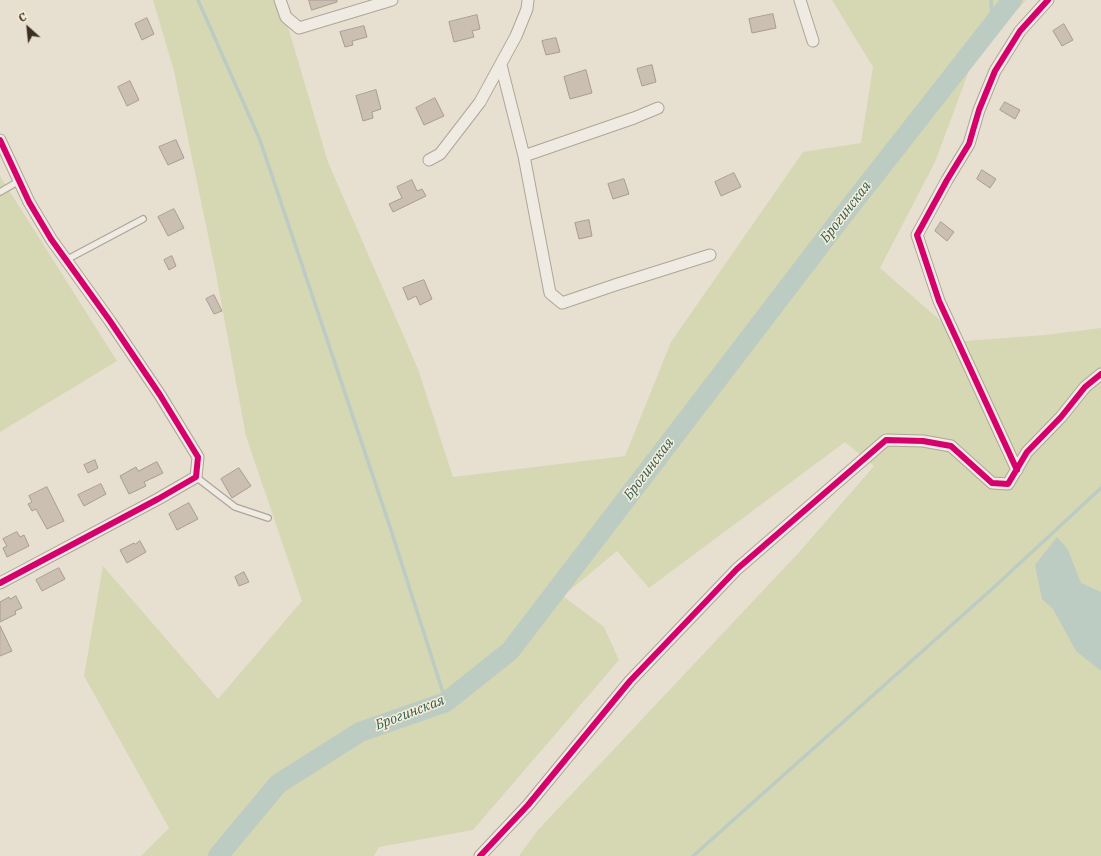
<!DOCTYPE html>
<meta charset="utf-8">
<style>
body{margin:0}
#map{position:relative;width:1101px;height:856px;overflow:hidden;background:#e7e0d1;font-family:"IBM Plex Serif",serif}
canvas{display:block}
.north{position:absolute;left:8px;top:8px;width:40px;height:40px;-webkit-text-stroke:3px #f7eed8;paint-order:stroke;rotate:333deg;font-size:11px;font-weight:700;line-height:16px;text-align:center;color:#3d2e20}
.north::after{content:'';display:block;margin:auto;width:14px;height:18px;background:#3d2e20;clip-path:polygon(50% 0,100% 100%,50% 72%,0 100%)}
</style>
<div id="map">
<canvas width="1101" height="856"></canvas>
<div class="north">С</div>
</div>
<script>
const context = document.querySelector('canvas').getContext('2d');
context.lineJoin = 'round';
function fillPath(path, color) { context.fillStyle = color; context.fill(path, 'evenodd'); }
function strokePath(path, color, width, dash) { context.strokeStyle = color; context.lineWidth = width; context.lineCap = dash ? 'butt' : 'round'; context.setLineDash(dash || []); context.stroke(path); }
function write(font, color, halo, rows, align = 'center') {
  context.font = font + ' "IBM Plex Serif",serif'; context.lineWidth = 3; context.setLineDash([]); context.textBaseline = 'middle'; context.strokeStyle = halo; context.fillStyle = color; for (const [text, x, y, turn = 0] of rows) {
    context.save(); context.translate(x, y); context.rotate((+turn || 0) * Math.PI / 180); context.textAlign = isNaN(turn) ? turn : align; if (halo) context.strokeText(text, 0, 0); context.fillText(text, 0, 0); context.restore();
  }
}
const green = new Path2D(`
 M153 0H280L328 162 418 369 453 477 625 456 671 342 803 152 861 143 873 67 832 0H1026L974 57 935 162 880 268 964 341 1045 335 1101 328V856H519L537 831 802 549 874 466 845 442 649 588 617 551 563 596 604 627 619 660 473 830 379 847 374 856H141L169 828 84 676 103 566 218 699 302 601 246 436 215 269 174 71Z
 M0 176 117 361 0 432Z`);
const water = new Path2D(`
 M1057 537 1068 550 1081 583 1101 592V671L1076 651 1053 609 1042 599 1035 565Z`);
const stream = new Path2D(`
 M198 0 260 140 390 527 446 702
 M991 0 993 24
 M693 856 992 589 1101 488`);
const river = new Path2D(`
 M218 856 278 784 360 732 446 702 510 651 838 222 1012 0`);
const building = new Path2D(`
 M309 0H337V2L312 10Z
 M773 14 776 28 752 33 749 19Z
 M477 15 480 29 472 31 474 37 454 42 449 22Z
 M147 18 154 34 142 40 135 24Z
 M1064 24 1073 40 1062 46 1053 31Z
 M364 26 367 37 352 41 353 45 345 47 340 32Z
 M556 38 560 52 546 55 542 41Z
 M652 65 656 82 642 86 637 69Z
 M586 70 592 93 570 99 564 77Z
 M130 81 139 100 127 106 118 87Z
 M376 90 381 109 372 112 373 118 363 121 356 96Z
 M435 98 444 116 424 125 416 108Z
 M1005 102 1020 110 1015 119 1000 110Z
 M176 140 184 158 168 165 159 147Z
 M982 170 996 179 990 188 977 179Z
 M734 173 741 187 721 196 715 182Z
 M624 179 629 194 613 199 608 184Z
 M412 180 417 191 422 189 426 196 393 212 389 204 402 198 397 187Z
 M174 209 184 228 168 236 158 217Z
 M589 220 592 236 579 239 575 223Z
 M941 222 954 232 947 241 935 231Z
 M172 256 176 266 169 270 164 260Z
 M424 280 432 299 420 305 416 296 408 300 403 288Z
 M214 295 222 311 214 314 206 299Z
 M95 460 98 468 88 473 84 465Z
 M157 462 163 473 144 482 146 486 129 494 120 476 136 467 138 471Z
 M239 468 251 486 232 498 221 479Z
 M101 484 106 494 84 506 78 495Z
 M47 487 64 521 47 529 36 509 32 511 28 504 32 502 29 496Z
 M189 503 198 519 177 530 169 514Z
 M17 532 20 537 24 535 29 546 7 557 3 548 7 546 3 539Z
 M140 541 146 552 127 563 120 550 134 543 135 544Z
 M59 568 65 579 42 591 36 580Z
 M244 572 249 582 239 586 235 577Z
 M16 596 22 608 15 611 16 614 0 622V602L9 597 10 599Z
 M0 626 12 651 0 656Z`);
const service = new Path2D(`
 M0 192 19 181
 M66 260 143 219
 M196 477 235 507 268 518`);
const minor = new Path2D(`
 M280 0 286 17 299 28 392 0
 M800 0 813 41
 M501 65 524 156 550 293 562 303 615 285 710 255
 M0 140 29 202 51 239 110 321 160 395 198 457 196 477 158 499 0 583
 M524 156 634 118 658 108
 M429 160 440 154 480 102 516 36 527 9 528 0
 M1017 470 939 301 917 235 947 180 969 144 979 110 995 71 1020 31 1048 0
 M480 856 528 805 630 681 737 569 886 440 923 441 951 446 992 483 1008 484 1027 452 1061 417 1085 387 1101 374`);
const cycleway = new Path2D(`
 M0 140 29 202 51 239 110 321 160 395 198 457 196 477 158 499 0 583
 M1017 470 939 301 917 235 947 180 969 144 979 110 995 71 1020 31 1048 0
 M480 856 528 805 630 681 737 569 886 440 923 441 951 446 992 483 1008 484 1027 452 1061 417 1085 387 1101 374`);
const waterNames = [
 ["Брогинская",846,212,-52],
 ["Брогинская",649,469,-53],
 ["Брогинская",410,713,-21]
];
fillPath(green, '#d6d7b3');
fillPath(water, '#bcccc2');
strokePath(stream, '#bcccc2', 3.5);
strokePath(river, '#bcccc2', 20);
fillPath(building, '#cbbfb2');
strokePath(building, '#a89c90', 1);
strokePath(service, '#ada599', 8);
strokePath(minor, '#ada599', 13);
strokePath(service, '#efebe3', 5.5);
strokePath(minor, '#efebe3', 11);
strokePath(cycleway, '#d6006c', 6);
write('italic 14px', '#2f5d5a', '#f7eed8', waterNames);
</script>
